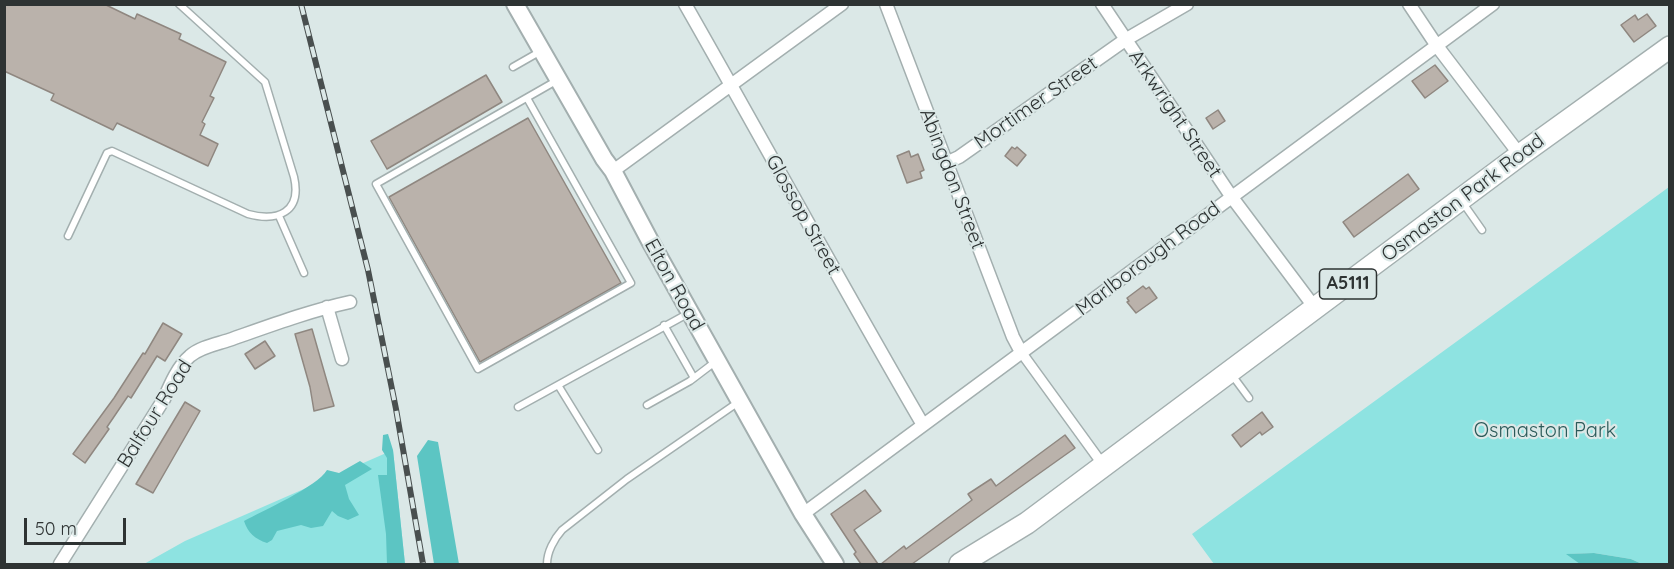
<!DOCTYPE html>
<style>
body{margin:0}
#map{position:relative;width:1674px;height:569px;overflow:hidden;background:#dbe8e7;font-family:Quicksand,sans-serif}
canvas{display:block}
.frame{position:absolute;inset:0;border:6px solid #2e3333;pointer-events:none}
.scale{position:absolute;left:24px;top:518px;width:102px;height:27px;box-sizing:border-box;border:3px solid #2e3333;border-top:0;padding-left:8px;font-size:18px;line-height:21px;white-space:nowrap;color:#2e3333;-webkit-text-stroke:4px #dbe8e7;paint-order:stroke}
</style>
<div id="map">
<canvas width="1674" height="569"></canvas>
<div class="frame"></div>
<div class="scale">50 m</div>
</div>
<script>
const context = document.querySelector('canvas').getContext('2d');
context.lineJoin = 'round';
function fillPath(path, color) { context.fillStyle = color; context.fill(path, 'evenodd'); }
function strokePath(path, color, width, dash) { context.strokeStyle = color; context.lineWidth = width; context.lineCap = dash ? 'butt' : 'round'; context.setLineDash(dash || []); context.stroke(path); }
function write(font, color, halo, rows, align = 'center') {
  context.font = font + ' Quicksand,sans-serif'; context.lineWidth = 4.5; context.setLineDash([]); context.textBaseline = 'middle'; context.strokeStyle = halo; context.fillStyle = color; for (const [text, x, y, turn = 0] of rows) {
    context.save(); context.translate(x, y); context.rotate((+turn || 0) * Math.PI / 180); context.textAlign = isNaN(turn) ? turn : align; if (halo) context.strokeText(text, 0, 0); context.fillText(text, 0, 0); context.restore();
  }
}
const green = new Path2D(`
 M1669 187V564H1642L1631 559 1594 553 1569 554 1603 564H1214L1192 534Z
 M393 450 405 564H144L185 541Z`);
const forest = new Path2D(`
 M388 434 393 450 405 564H387L386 534 378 475H387V458L382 450 383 435Z
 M428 440 438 442 459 564H434L417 456Z
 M360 461 372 469 345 485 349 499 359 515 348 520 338 516 332 511 323 526 311 528 301 525 277 531 272 540 267 543C255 539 248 533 244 521 262 511 317 487 327 470L339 473Z
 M1594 553 1631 559 1642 564H1580L1566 554Z`);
const building = new Path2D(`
 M4 4H104L135 19 137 14 181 34 179 39 226 62 210 96 214 98 202 122 205 124 200 135 218 144 208 166 117 123 113 130 51 100 54 94 4 71Z
 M1647 14 1656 26 1634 42 1621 25 1635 15 1638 20Z
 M1435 65 1448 81 1425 98 1412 81Z
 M486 75 502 102 387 169 371 141Z
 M1218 110 1225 121 1213 129 1206 118Z
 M528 118 621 283 480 362 389 197Z
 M1012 147 1015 149 1017 147 1026 155 1017 166 1005 156Z
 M909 151 911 157 918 154 924 170 920 172 922 178 907 183 897 156Z
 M1408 174 1419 189 1354 237 1343 222Z
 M1143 286 1146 289 1149 287 1157 298 1136 313 1127 302 1129 301 1127 298Z
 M163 323 182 334 165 361 157 356 131 398 128 396 107 427 109 429 85 463 73 454 114 398 143 353 145 354Z
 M312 329 334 406 314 411 310 387 295 334Z
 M265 341 275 356 255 369 245 354Z
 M185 402 200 411 153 493 136 484Z
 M1262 412 1273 427 1262 435 1260 432 1241 447 1232 435Z
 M1065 435 1075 448 912 564H881L904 546 906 549 972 500 968 494 991 479 996 486Z
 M865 490 881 511 854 530 878 564H861L854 554 856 552 831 514Z`);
const service = new Path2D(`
 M513 67 541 51
 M527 98 631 283 478 369 376 184 556 81
 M1463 203 1482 230
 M279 216 304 273
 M68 236 107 153 112 151 248 214C278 222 302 212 294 177L265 82 179 4
 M664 325 694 378
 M1232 375 1249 398
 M558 385 598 450
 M647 405 690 381 715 362
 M518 407 689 313
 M547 564C547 552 554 539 562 530L627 479 740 401`);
const pedestrian = new Path2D(`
 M1021 352 1103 465`);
const minor = new Path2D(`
 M685 4C765 144 842 286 923 425
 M886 4 1013 337 1021 352
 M1102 4 1231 196 1315 308
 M1409 4 1437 46 1520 155
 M946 163 959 157 1125 40 1187 4
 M613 171 842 4
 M327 307 342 359
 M803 514 1493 4
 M60 564 164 399C170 385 178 366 190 356 200 347 217 344 229 340 269 326 309 311 350 302`);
const tertiary = new Path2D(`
 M515 4 604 159 613 171 650 241 803 514 835 564`);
const trunk = new Path2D(`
 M960 564 1027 523 1520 155 1670 47`);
const rail = new Path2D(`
 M301 4 368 270 396 409 423 564`);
const shields = [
 [1348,284,57]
];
const shieldNames = [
 ["A5111",1348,284]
];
const streetNames = [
 ["Mortimer Street",1036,103,-35],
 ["Arkwright Street",1175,114,56],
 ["Abingdon Street",952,179,69],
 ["Osmaston Park Road",1463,198,-37],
 ["Glossop Street",803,215,61],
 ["Marlborough Road",1148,259,-37],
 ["Elton Road",674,285,61],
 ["Balfour Road",155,414,-58]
];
const parkNames = [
 ["Osmaston Park",1545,431]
];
fillPath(green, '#8ee3e1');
fillPath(forest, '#5cc5c3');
fillPath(building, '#bab2ab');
strokePath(building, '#8f8780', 1.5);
strokePath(service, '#a3afaf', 9);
strokePath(pedestrian, '#a3afaf', 12);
strokePath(minor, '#a3afaf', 15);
strokePath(tertiary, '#a3afaf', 20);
strokePath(trunk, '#a3afaf', 24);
strokePath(service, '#fff', 6);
strokePath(pedestrian, '#fff', 9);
strokePath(minor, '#fff', 12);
strokePath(tertiary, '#fff', 16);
strokePath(trunk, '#fff', 21);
strokePath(rail, '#494f4f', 6);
strokePath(rail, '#dbe8e7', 4, [11]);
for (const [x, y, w] of shields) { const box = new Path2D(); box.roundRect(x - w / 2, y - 15, w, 30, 4.5); context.fillStyle = '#dbe8e7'; context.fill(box); strokePath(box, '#2e3333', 1.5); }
write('bold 18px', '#2e3333', null, shieldNames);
write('20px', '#2e3333', '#dbe8e7', streetNames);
write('20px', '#2b5a59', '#dbe8e7', parkNames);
</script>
